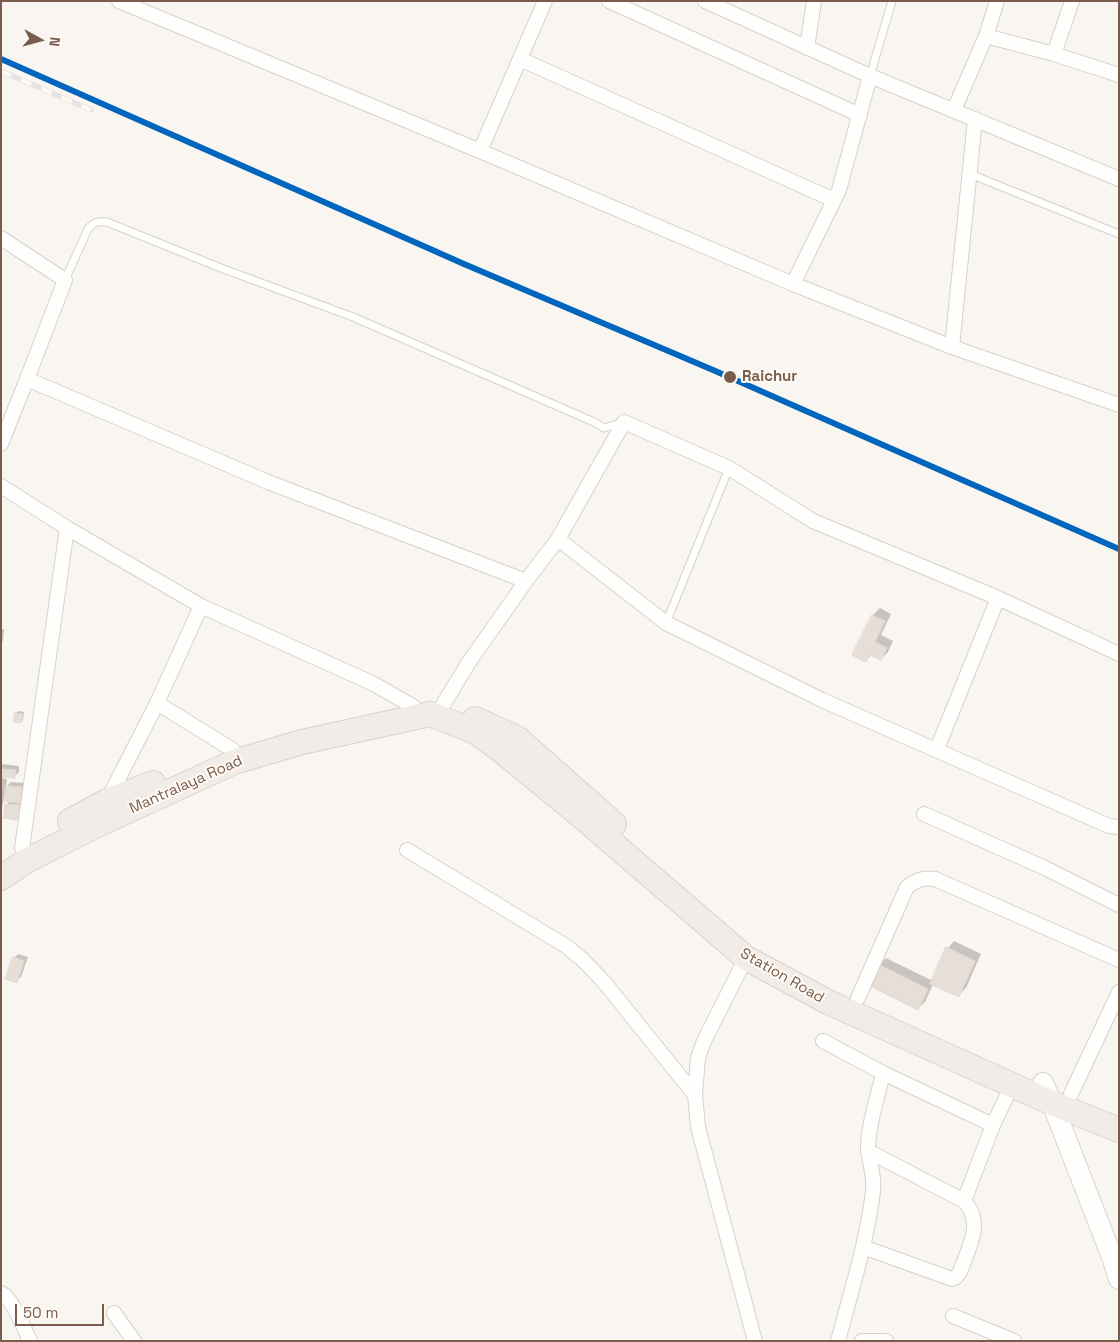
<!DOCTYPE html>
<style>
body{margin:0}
#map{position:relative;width:1120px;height:1342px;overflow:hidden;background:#f9f5f0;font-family:"Space Grotesk",sans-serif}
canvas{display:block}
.frame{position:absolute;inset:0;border:2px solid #7a5c4d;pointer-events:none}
.north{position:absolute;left:15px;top:15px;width:50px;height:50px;-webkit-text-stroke:4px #fffaf3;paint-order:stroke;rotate:97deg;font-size:14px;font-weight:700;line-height:20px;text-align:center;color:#7a5c4d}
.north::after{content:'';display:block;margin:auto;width:18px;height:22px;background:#7a5c4d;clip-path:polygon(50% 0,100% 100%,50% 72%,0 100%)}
.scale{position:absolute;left:15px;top:1304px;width:89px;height:22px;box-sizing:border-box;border:2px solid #7a5c4d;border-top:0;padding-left:6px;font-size:15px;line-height:18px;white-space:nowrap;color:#7a5c4d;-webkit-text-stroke:4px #fffaf3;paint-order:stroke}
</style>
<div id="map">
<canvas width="1120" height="1342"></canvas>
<div class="frame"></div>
<div class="north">N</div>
<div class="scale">50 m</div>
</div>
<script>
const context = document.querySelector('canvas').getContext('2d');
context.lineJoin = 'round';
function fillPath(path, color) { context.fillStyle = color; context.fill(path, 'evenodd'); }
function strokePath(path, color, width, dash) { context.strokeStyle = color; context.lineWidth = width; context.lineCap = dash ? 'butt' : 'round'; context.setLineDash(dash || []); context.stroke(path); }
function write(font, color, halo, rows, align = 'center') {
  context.font = font + ' "Space Grotesk",sans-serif'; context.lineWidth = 4; context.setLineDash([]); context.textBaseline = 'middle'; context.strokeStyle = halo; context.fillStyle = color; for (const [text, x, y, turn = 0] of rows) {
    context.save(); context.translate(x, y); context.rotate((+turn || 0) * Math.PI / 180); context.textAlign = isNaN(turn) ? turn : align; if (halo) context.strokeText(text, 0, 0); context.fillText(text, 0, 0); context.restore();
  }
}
const shadow = new Path2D(`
 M880 608 891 614 881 635 893 641 888 652 881 659 872 654 866 661 854 655 873 615Z
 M1 629H4L3 641 1 643Z
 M18 711 24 712 23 720 21 722 16 713Z
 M1 764 19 766V772L14 777 1 776Z
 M1 778 7 779 6 787 11 782 26 783 24 797 20 801H25L24 814 6 805 10 801 6 800 4 799 1 811Z
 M954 941 981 954 966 988 959 995 933 984 925 1002 918 1008 879 965 886 958 933 981 948 948Z
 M18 954 28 957 21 977 16 981 14 958Z`);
const building = new Path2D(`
 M872 615 885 621 875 642 887 648 881 660 870 655 866 662 852 655Z
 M15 713 23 714 21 723 14 722Z
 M1 769 16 770 15 778 1 777Z
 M6 786 22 787 20 803 4 801Z
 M5 804 21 805 20 820 4 818Z
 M946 947 975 961 959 997 930 984Z
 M13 957 24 961 17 983 5 979Z
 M878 964 928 989 918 1010 868 985Z`);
const service = new Path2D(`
 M870 76 892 1
 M970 174 1119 234
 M65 280 88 229C94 222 98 221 107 222L221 268 353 317 594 422 604 428 621 423
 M666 623 729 468`);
const minor = new Path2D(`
 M119 1 480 151 793 284 952 347 1119 405
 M609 1 860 115
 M705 1 870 76 1119 179
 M986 36 1054 54 1119 75
 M807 48 814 1
 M1054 54 1072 1
 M520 59 834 200
 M954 110 986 36 997 1
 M480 151 545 1
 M1 238 65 280 27 379
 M793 284 839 190 870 76
 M952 347 975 119
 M1 444 27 379 268 482 526 581
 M1 486 67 528 201 606 374 684 414 707
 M558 539 666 623 822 700 1109 826 1119 827
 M157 703 233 750
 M441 717V708L469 662 526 581 558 539 624 422 729 468 813 521 998 598 1119 654
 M937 749 998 598
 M107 801 157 703 201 606
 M924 814 1045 868 1119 905
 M22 848 67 528
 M407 850 566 946 583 960 604 982 695 1095
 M746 958 704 1041 698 1058 695 1095 698 1127 755 1341
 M858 998 907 887C917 880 923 877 935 879L1119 960
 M823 1041 883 1073 993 1125 1012 1085
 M1071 1094 1119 992
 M868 1151 964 1201 993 1125
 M863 1247 952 1279 956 1277 960 1272C968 1248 985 1223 964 1201
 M1 1293C13 1299 24 1328 30 1341
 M114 1313 134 1341
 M953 1316 1014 1341
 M838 1341C851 1291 867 1242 873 1191 875 1176 869 1163 868 1149 868 1124 878 1097 883 1073
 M862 1341H886`);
const secondary = new Path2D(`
 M1043 1083 1052 1103 1112 1257 1119 1279`);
const trunk = new Path2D(`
 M475 719 517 738 614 824
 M70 821 107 801 153 783
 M1 878 26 861 95 826 234 762 302 742 430 714 476 732 499 749 581 816 746 958 828 1002 1052 1103 1119 1130`);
const rail = new Path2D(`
 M1 59 464 264 713 370 1119 549
 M1 71 91 110`);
const rail1 = new Path2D(`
 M1 59 464 264 713 370 1119 549`);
const markers = [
 [730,377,7,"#7a5c4d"]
];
const stopNames = [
 ["Raichur",742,377]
];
const streetNames = [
 ["Mantralaya Road",186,785,-24],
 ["Station Road",782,976,30]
];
fillPath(shadow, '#0003');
fillPath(building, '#e6ded7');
strokePath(building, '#e2d8d2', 1);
strokePath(service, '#d7d1cb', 9);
strokePath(minor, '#d7d1cb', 16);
strokePath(secondary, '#d9d2cb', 22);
strokePath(trunk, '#dad1cc', 26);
strokePath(service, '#fefefd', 7);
strokePath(minor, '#fefefd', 14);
strokePath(secondary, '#fefefd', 20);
strokePath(trunk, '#f2ece8', 24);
strokePath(rail, '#e6e3e7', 5.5);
strokePath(rail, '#fffaf3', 4, [11]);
strokePath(rail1, '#0065bd', 6);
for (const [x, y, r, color] of markers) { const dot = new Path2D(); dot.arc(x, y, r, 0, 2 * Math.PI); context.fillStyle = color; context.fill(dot); strokePath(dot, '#fffaf3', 2); }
write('bold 15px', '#7a5c4d', '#fffaf3', stopNames, 'left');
write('15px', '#7a5c4d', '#fffaf3', streetNames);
</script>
